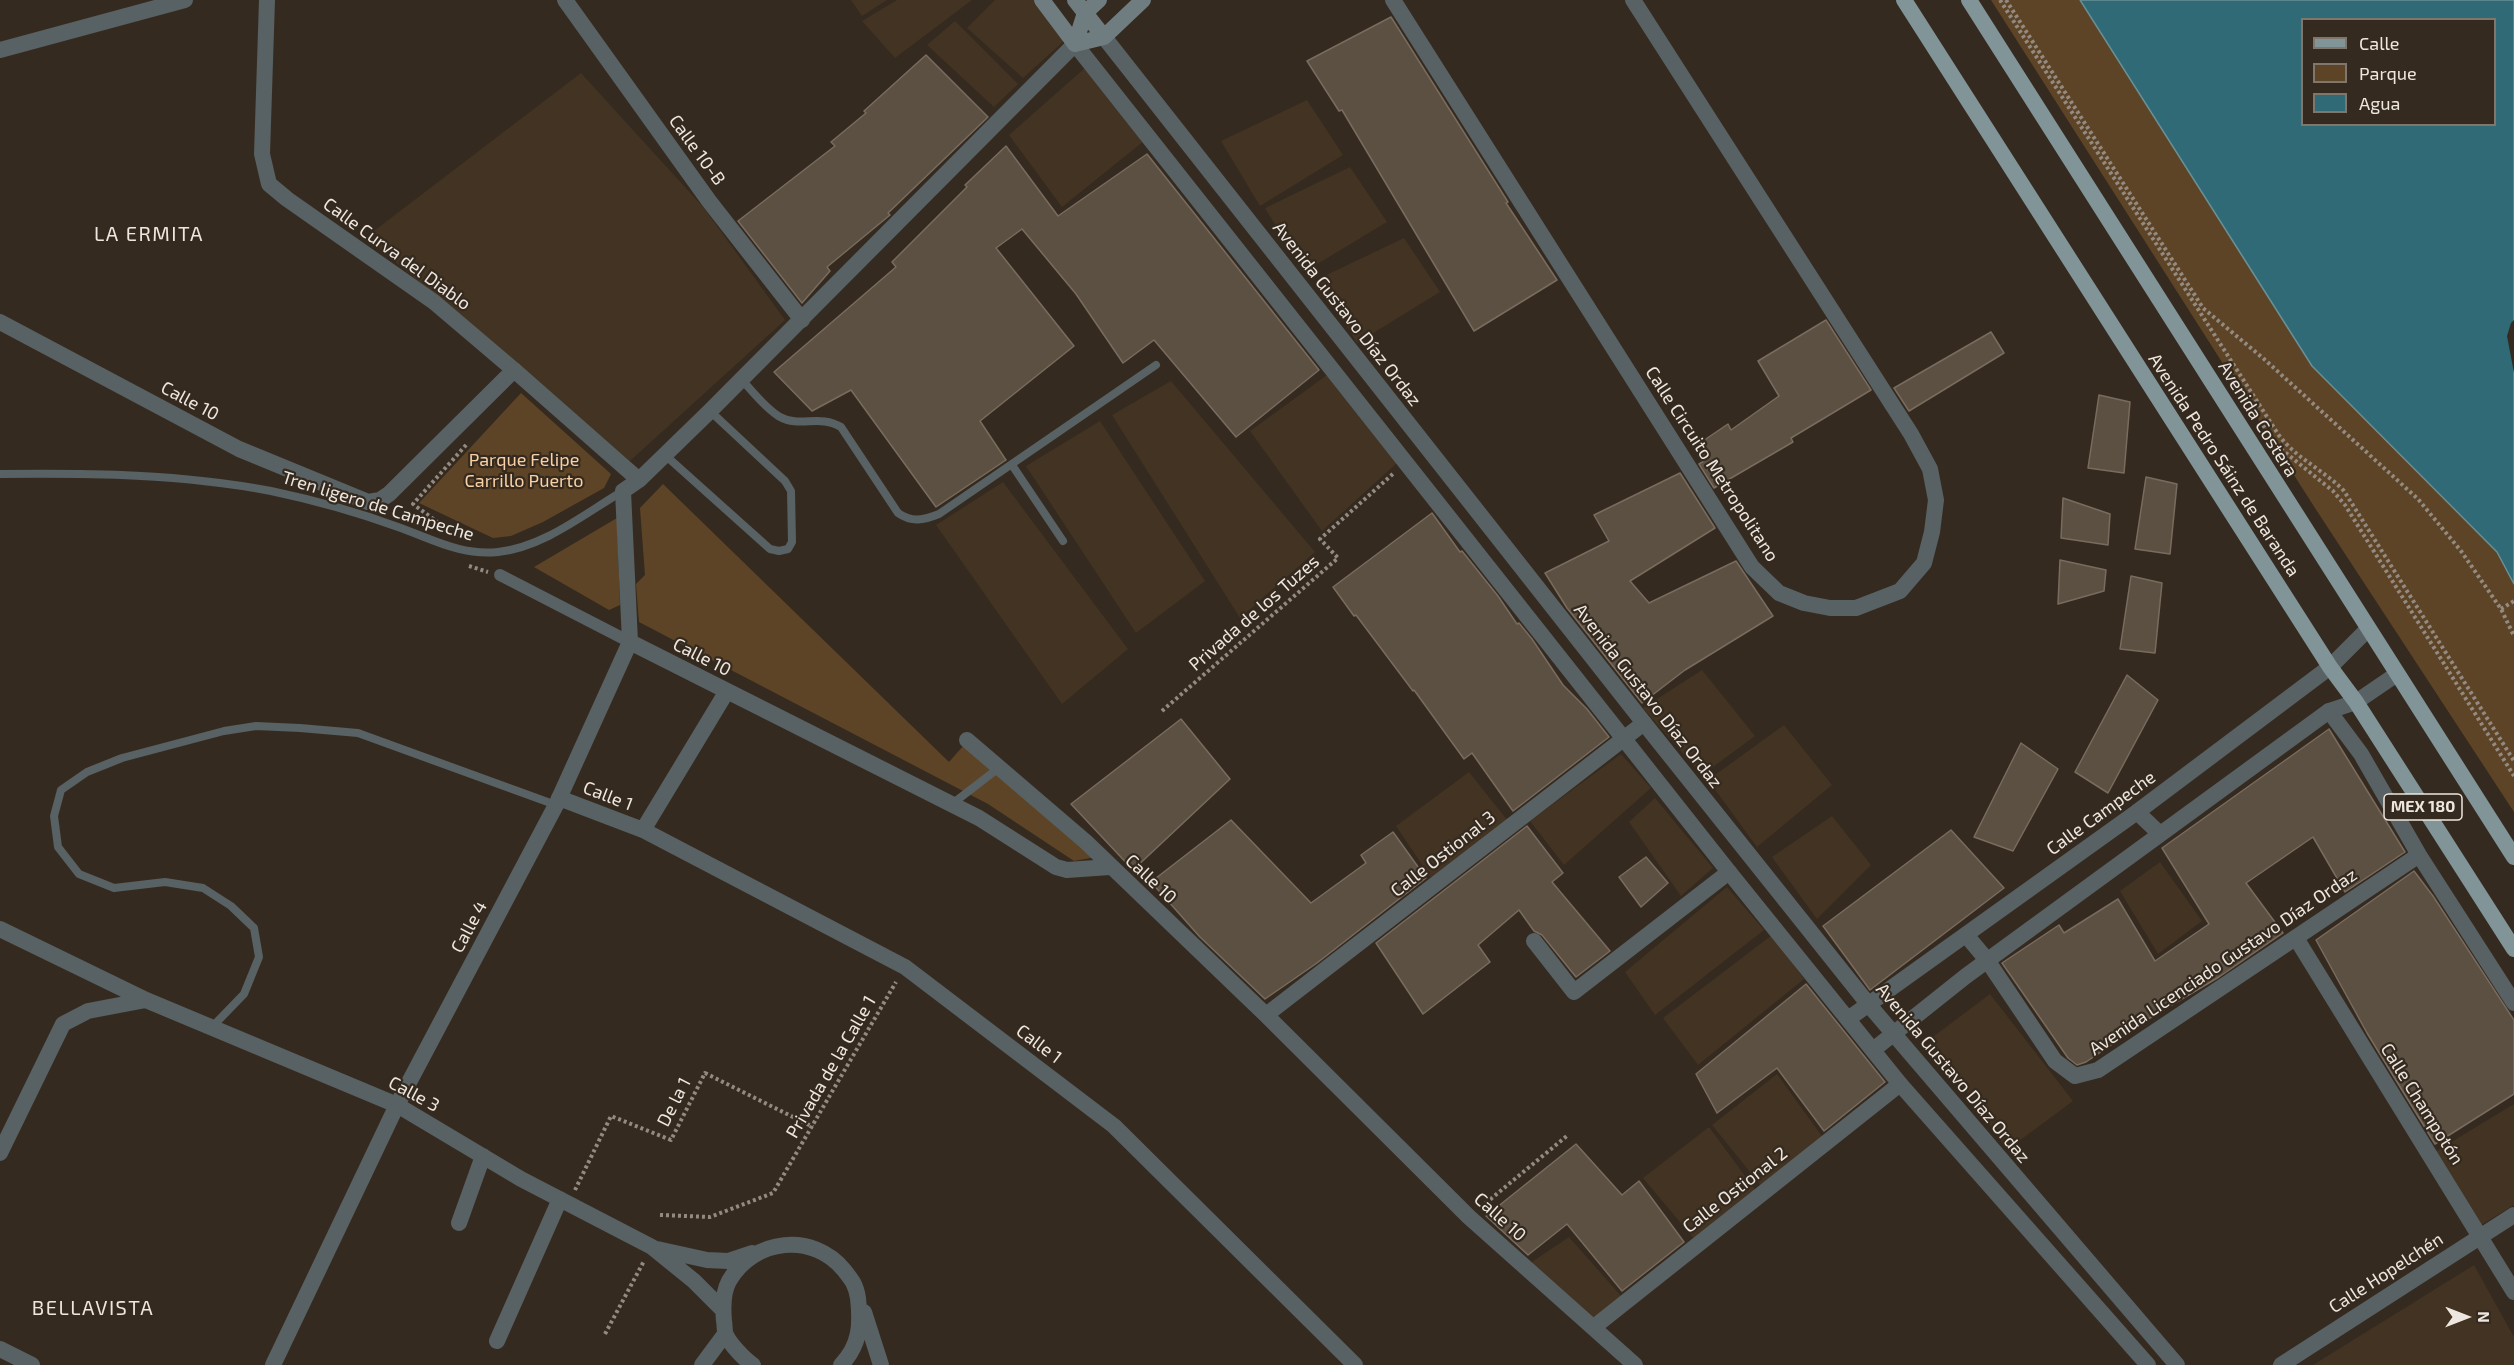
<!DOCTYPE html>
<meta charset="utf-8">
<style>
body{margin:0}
#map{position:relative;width:2514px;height:1365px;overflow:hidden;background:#352a1f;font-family:"Exo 2",sans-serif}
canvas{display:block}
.legend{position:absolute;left:2301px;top:18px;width:195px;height:108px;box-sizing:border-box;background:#352a1f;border:2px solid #7f766c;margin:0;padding:8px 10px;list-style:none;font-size:18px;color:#eee7df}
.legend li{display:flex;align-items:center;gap:12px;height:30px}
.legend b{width:30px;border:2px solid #7f766c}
.north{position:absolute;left:2436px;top:1287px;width:60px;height:60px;-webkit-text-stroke:4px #352a1f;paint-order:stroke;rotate:90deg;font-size:16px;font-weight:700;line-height:24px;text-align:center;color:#eee7df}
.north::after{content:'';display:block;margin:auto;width:21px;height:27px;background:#eee7df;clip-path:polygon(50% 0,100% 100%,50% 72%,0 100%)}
</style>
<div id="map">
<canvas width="2514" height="1365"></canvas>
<ul class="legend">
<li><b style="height:8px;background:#819498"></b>Calle</li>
<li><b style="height:16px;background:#5e4426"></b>Parque</li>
<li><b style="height:16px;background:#306a76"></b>Agua</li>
</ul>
<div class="north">N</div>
</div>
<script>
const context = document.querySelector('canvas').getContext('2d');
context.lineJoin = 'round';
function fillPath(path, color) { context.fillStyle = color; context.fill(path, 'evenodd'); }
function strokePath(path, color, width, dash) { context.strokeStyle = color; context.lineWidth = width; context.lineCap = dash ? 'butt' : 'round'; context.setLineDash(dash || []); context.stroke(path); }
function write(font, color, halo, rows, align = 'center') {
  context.font = font + ' "Exo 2",sans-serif'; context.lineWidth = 4.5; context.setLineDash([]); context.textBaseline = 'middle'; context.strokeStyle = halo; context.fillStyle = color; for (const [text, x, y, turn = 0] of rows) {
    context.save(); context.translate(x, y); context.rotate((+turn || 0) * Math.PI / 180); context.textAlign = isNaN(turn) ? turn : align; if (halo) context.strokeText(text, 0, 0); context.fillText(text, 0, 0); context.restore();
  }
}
const built = new Path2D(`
 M851 0H887L862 16Z
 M897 0H972L895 58 862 21Z
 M995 0H1034L1064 41 1023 78 967 28Z
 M955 21 1018 84 994 107 927 45Z
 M1086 67 1144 141 1062 207 1009 135Z
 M581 73 704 208 785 320 630 461 366 237Z
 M1307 100 1343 155 1260 206 1221 141Z
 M1350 167 1387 222 1304 272 1265 208Z
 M1404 238 1440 292 1357 343 1318 279Z
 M1327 375 1397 463 1322 531 1250 431Z
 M1171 381 1315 552 1240 618 1112 415Z
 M1100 421 1205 581 1136 633 1026 466Z
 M1003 482 1128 649 1062 704 936 525Z
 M1702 670 1755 736 1702 775 1643 708Z
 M1784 725 1832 785 1757 847 1708 780Z
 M1621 754 1651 788 1564 865 1530 821Z
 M1469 772 1508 821 1433 881 1396 826Z
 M1655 798 1713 868 1681 896 1629 822Z
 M1832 816 1871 865 1817 919 1772 857Z
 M2160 862 2202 921 2158 954 2120 891Z
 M1727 887 1764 930 1655 1015 1625 972Z
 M1772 935 1804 979 1698 1065 1663 1018Z
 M1990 994 2073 1101 2007 1150 1930 1039Z
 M1777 1074 1824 1139 1763 1188 1712 1125Z
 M2514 1104V1205L2481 1225 2435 1152Z
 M1709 1127 1756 1191 1695 1240 1643 1178Z
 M1569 1237 1622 1297 1593 1321 1529 1264Z
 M2474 1265 2514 1337V1365H2313Z`);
const green = new Path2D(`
 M1991 0H2079L2282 300 2514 572V812L2315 508Z
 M521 393 611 474 604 488 543 522 511 536 493 538 419 503Z
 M663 484 949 762 964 745 1096 857 1074 861 988 804 639 622 636 584 645 575 640 508Z
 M617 518 620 605 609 610 534 567Z`);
const water = new Path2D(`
 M2080 0H2514V584L2497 552 2312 366ZM2302 20H2494V124H2302Z`);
const pier = new Path2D(`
 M2514 320V373L2507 336 2511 323Z`);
const building = new Path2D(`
 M1391 17 1508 202 1506 203 1557 280 1474 331 1342 110 1339 111 1307 61Z
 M926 55 988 117 888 213 890 215 827 267 830 271 802 303 738 221 835 146 831 142 866 113 864 111Z
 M1006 146 1058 216 1147 154 1319 370 1236 437 1154 340 1123 363 1076 294 1022 229 996 248 1074 346 980 421 1006 460 936 507 851 390 812 411 774 372 896 267 892 262 967 187 965 185Z
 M1826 320 1871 390 1791 438 1793 442 1714 488 1699 464 1704 461 1694 447 1728 424 1731 430 1779 396 1758 361Z
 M1991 332 2004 353 1909 411 1894 388Z
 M2099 395 2130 402 2124 473 2088 468Z
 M1680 473 1715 528 1630 581 1649 603 1736 561 1773 616 1685 670 1642 703 1567 608 1545 573 1609 541 1594 515Z
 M2146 477 2177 484 2170 554 2135 549Z
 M2063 498 2110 514 2108 545 2061 538Z
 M1432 513 1460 552 1462 551 1498 596 1517 624 1519 623 1532 639 1563 685 1587 709 1609 737 1513 811 1472 753 1464 759 1414 690 1413 691 1356 615 1354 616 1333 587Z
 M2060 560 2106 570 2104 591 2058 604Z
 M2131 576 2162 583 2155 653 2120 649Z
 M2127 675 2158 700 2108 793 2075 772Z
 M1181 719 1230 779 1133 870 1071 804Z
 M2329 729 2405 852 2345 892 2313 837 2246 883 2283 933 2219 977 2128 1031 2129 1033 2086 1062 2077 1065 2068 1058 2002 963 2059 925 2064 933 2118 899 2155 961 2209 924 2162 848Z
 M2021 743 2058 769 2013 851 1974 837Z
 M1231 820 1311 903 1366 863 1361 855 1393 832 1426 878 1317 963 1265 999 1200 937 1151 882Z
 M1527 826 1563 873 1552 882 1610 951 1576 977 1542 935 1534 931 1519 910 1478 945 1490 962 1423 1014 1376 943Z
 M1951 830 2004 888 1870 990 1823 926Z
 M1646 857 1668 883 1641 907 1619 877Z
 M2414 871 2433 896 2514 1020V1094L2435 1144 2367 1033 2316 940Z
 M1806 984 1885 1082 1824 1131 1777 1068 1717 1113 1696 1074Z
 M1576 1144 1622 1195 1639 1181 1684 1242 1622 1291 1567 1224 1528 1255 1486 1216Z`);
const path = new Path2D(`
 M2000 0 2278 434C2295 458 2324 470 2344 491L2514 761
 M2006 0 2203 308 2264 359 2418 499 2461 551 2501 609 2514 636
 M2250 405 2276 445 2333 491 2345 505 2514 776
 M448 530 413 504 467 444
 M469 566 488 572
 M2501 609 2514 601
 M1162 711 1338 558 1320 539 1394 473
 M575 1190 611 1116 671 1140 705 1073 813 1127
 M1481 1207 1568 1135
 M660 1215 710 1217 773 1193 896 982
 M605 1334 644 1261`);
const service = new Path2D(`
 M742 380C753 392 766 409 780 417 800 428 820 414 841 427L898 513C912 523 924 520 939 514L1156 365
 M665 455 770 549 779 551 788 549 792 542 791 491 785 481 710 411
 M1012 465 1063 541
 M0 474C91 473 182 474 271 491 314 500 357 512 398 527 432 539 461 556 498 552 544 547 584 514 623 491
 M952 804 1000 767
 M212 1027 244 994 259 957 254 928 231 906 203 888 165 882 114 888 79 874 58 847 54 816 61 790 87 772 122 758 224 731 256 726 300 728 358 733 556 805`);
const pedestrian = new Path2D(`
 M500 575 630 642`);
const minor = new Path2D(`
 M267 0 262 154 269 184 287 199 434 302 514 370
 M565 0 709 201 802 320
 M1393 0 1752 567 1779 593 1804 603 1830 608H1856L1900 591 1924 563 1932 532 1936 500 1930 469 1911 434 1633 0
 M0 50 185 0
 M630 642 979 818 1056 867 1067 870 1110 867
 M2329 711 2361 754 2419 855 2514 1003
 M967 740 1086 842 1266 1015 1469 1217 1635 1365
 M559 798 643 830 905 967 1114 1126 1355 1365
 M2137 812 2160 834
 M643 830 727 691
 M0 929 146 1000 397 1105 521 1179 652 1247 694 1281 723 1310
 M1966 935 1987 960 2055 1061 2075 1076 2098 1070 2419 855
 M2296 938 2514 1292
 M1534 941 1574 992 1729 872
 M1266 1015 1644 723
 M0 1153 63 1024 88 1011 146 1000
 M459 1223 483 1156
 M657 1249 707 1260 728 1261 752 1253
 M864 1312 881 1365
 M1594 1327 1900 1084
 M497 1341 560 1199
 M0 1349 32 1365
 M702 1365 725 1334
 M753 1365C745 1360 730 1344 726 1335 724 1331 725 1325 724 1321 723 1310 723 1292 729 1281 754 1238 813 1232 844 1270 852 1280 856 1285 858 1298 861 1325 860 1345 841 1365
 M2281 1365 2514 1215`);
const tertiary = new Path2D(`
 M1104 37 1644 723 1869 1005 2177 1365
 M0 322 239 449 368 502 380 500 389 494 514 370 639 480
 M1848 1019 2137 812 2330 667 2368 629
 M1873 1050 1966 976 2329 711 2356 702 2397 674
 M273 1365 397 1105 556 805 630 642 623 491 639 480 710 411 1075 44 1729 872 1900 1084 2148 1365`);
const secondary = new Path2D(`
 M1042 0 1075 44
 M1075 0 1104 37
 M1075 44 1104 37 1143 0
 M1075 44 1085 13 1099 0`);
const primary = new Path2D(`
 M1904 0 2330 667 2356 702 2514 949
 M1969 0 2514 857`);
const shields = [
 [2423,807,78]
];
const shieldNames = [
 ["MEX 180",2423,807]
];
const streetNames = [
 ["Calle 10-B",697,150,54],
 ["Calle Curva del Diablo",397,254,36],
 ["Avenida Gustavo Díaz Ordaz",1347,314,52],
 ["Calle 10",190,401,28],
 ["Avenida Costera",2258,419,58],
 ["Calle Circuito Metropolitano",1712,464,57],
 ["Avenida Pedro Sáinz de Baranda",2224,465,57],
 ["Tren ligero de Campeche",378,506,17],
 ["Privada de los Tuzes",1254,613,-41],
 ["Calle 10",702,657,27],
 ["Avenida Gustavo Díaz Ordaz",1648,696,52],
 ["Calle 1",608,796,21],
 ["Calle Campeche",2101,813,-36],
 ["Calle Ostional 3",1443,854,-38],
 ["Calle 10",1151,879,43],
 ["Calle 4",469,927,-62],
 ["Avenida Licenciado Gustavo Díaz Ordaz",2223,962,-34],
 ["Calle 1",1039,1044,37],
 ["Privada de la Calle 1",831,1067,-60],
 ["Avenida Gustavo Díaz Ordaz",1953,1073,50],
 ["Calle 3",414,1094,28],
 ["De la 1",674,1102,-63],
 ["Calle Champotón",2422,1104,58],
 ["Calle Ostional 2",1735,1190,-38],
 ["Calle 10",1500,1217,42],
 ["Calle Hopelchén",2386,1273,-33]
];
const parkNames = [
 ["Parque Felipe",524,460],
 ["Carrillo Puerto",524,481]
];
const neighbourhoodNames = [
 ["LA ERMITA",149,234],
 ["BELLAVISTA",93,1308]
];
fillPath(built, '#433322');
fillPath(green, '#5e4426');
fillPath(water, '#306a76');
strokePath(water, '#699096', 1.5);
fillPath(pier, '#352a1f');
fillPath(building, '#5c5043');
strokePath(building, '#796c5f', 1.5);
strokePath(path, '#938a81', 4, [3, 3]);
strokePath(service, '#586163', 8);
strokePath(pedestrian, '#586163', 12);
strokePath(minor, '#586163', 16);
strokePath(tertiary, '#586163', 16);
strokePath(secondary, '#6f7d81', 16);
strokePath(primary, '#819498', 16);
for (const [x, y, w] of shields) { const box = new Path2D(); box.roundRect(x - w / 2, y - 13, w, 26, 4.5); context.fillStyle = '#352a1f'; context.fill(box); strokePath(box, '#eee7df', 1.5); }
write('bold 16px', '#eee7df', null, shieldNames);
write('18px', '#eee7df', '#352a1f', streetNames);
write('18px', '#f9d1a4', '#352a1f', parkNames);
context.letterSpacing = '1.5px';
write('20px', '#eee7df', '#352a1f', neighbourhoodNames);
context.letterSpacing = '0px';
</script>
